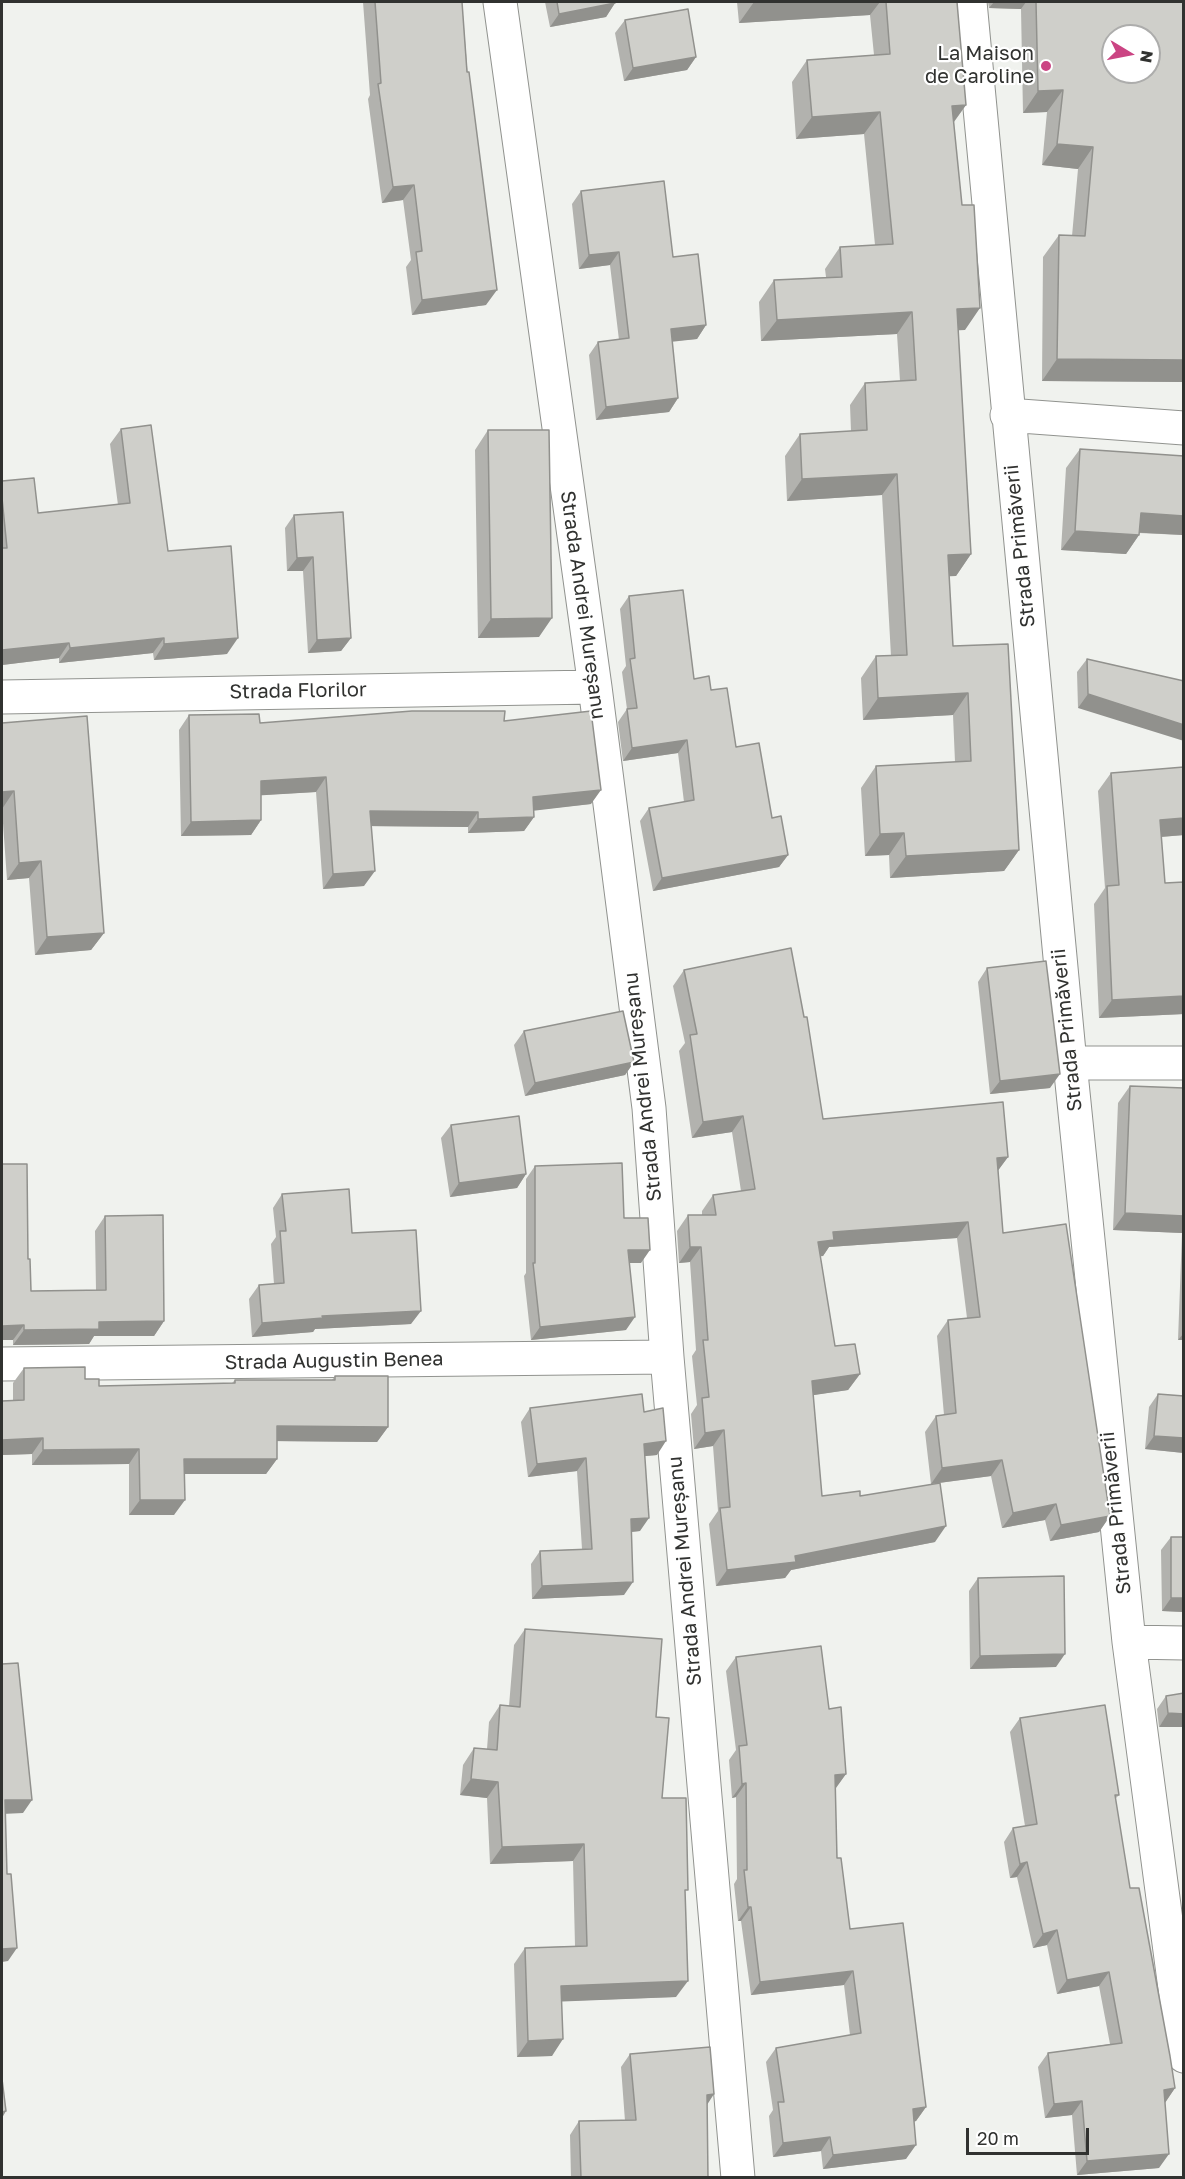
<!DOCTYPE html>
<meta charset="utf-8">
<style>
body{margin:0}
#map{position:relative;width:1185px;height:2179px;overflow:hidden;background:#f0f2ee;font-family:"Golos Text",sans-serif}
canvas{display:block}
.frame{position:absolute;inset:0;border:3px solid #313230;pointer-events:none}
.north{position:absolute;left:1101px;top:24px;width:60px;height:60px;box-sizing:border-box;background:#fff;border:2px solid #adadac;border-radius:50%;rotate:100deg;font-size:16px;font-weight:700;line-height:24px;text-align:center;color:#313230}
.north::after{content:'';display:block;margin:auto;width:21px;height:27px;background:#cb4483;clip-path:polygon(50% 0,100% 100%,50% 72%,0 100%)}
.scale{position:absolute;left:966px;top:2128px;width:123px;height:27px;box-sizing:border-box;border:3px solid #313230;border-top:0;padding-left:8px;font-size:18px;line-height:21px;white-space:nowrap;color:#313230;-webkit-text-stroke:4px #fff;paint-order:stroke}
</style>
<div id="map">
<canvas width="1185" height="2179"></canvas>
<div class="frame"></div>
<div class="north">N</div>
<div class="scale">20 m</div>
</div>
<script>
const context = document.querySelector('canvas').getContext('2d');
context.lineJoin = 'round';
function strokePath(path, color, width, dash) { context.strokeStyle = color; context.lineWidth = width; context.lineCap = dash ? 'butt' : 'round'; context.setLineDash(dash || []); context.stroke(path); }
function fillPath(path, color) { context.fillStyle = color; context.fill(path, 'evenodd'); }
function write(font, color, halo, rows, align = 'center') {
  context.font = font + ' "Golos Text",sans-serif'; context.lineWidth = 4.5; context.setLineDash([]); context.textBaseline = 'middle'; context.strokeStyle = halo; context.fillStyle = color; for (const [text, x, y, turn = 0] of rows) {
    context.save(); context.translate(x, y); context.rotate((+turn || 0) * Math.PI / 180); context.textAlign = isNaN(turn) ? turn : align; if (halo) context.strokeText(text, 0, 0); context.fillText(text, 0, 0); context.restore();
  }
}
const minor = new Path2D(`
 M500 2 595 687 649 1108 667 1357 738 2178
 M970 2 1070 1063 1129 1642 1184 2056
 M1007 415 1184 428
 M2 697 595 687
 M1070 1063H1184
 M2 1364 667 1357
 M1129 1642 1184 1643`);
const wall = new Path2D(`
 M363 2H462L486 305 412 315 406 267 411 260 403 200 382 203 368 99 370 95Z
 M545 2H615V3L606 17 550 27Z
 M737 2H957L966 105 954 122 965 330H958L971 554 956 576H949L953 646 1019 850 1004 871 890 878 889 855 865 856 861 788 876 766 955 762 953 715 863 720 861 678 876 656H891L882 495 787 501 785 456 800 434 851 431 850 405 865 383 900 381 897 334 761 341 759 302 774 280 826 277 825 269 840 247 875 245 864 134 796 139 792 82 807 60 874 55 870 15 739 23Z
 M988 2H1184V382L1042 381 1043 257 1059 235 1072 236 1078 169 1042 165 1047 112 1023 113 1021 9 989 8Z
 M625 20 696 57 687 70 624 81 615 33Z
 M581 191 673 257 706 325 697 339 672 341 678 398 669 412 596 420 589 355 598 342 619 340 610 265 579 269 572 204Z
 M121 429 168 551 227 654 154 660 153 653 59 663V658L2 665V481L38 513 118 505 110 444Z
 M488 430 539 637 478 638 475 450Z
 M1080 449 1184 456 1183 535 1139 533V535L1126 554 1061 550 1066 468Z
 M294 515 351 638 341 651 308 653 303 571H287L285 528Z
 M629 596 694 679 711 690 736 747 772 818 788 855 779 867 653 891 640 821 649 808 684 802 678 753 623 761 618 722 627 709 622 672 626 666 620 609Z
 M1087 659 1184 681 1078 708 1077 672Z
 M189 715 260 723 504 721 591 804 534 810V817L524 831 468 833V827L371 826 364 886 323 889 316 792 261 795V820L251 835 181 836 179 730Z
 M2 723 104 933 91 950 35 955 29 878 7 880 2 809Z
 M1184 767V835L1161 837 1165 883 1184 1014 1099 1018 1094 904 1105 888 1098 791 1111 773Z
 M987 968 1050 1088 990 1094 978 982Z
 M684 970 823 1119 1008 1157 998 1170 1003 1233 1110 1516 1099 1532 1050 1541 1045 1520 1002 1528 991 1476 931 1484 925 1432 936 1416 944 1415 937 1336 948 1320 967 1318 957 1238 829 1247 823 1256H820L835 1346 860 1374 848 1390 813 1395 822 1496H860L935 1542 791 1570 785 1578 716 1586 709 1524 718 1511 713 1446 694 1449 691 1414 697 1405 692 1356 696 1350 690 1262 679 1263 677 1231 688 1215H702V1211L713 1195 741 1191 732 1132 692 1138 679 1051 685 1043 673 986Z
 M524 1031 634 1062 625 1075 525 1096 514 1045Z
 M1130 1086 1184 1088V1340H1178L1182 1233 1113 1230 1118 1103Z
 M451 1125 526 1174 517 1188 450 1197 441 1138Z
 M535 1166 624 1218 641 1263H629L626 1330 531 1340 524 1276 526 1273V1179Z
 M282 1194 352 1233 411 1324 315 1329 313 1332 252 1337 249 1299 259 1285 274 1284 271 1244 276 1237 273 1208Z
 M105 1216 164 1321 154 1336H94L89 1344 13 1345V1340L28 1259 31 1291 96 1290 95 1231Z
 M24 1368 85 1379 99 1386 232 1383 235 1380H332L335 1376 388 1427 377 1442 277 1441V1459L266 1474H184L174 1515H129V1464L32 1465V1454L2 1455V1401L13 1400V1383Z
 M1158 1394 1184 1396V1453L1145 1449 1149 1407Z
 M530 1408 644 1412 657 1455 645 1456 640 1531 631 1532 624 1595 532 1599 531 1564 540 1551 582 1549 577 1471 528 1477 521 1422Z
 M1171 1537 1184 1612 1162 1611 1161 1550Z
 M978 1578 1056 1667 970 1669 969 1591Z
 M525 1629 656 1717 662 1798 685 1895 676 1997 562 2001 552 2056 517 2057 514 1964 525 1948 575 1946 573 1861 490 1864 487 1798 460 1795 463 1765 474 1748 487 1749 489 1722 500 1705 509 1706 514 1645Z
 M736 1657 829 1709 846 1774 835 1788 837 1858 850 1929 926 2107 916 2121 914 2122 906 2159 823 2169 821 2151 773 2157 769 2116 773 2110 766 2062 776 2048 850 2035 844 1985 751 1995 741 1921H738L734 1884 737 1879 736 1797 732 1798 729 1760 736 1750 726 1671Z
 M1184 1693 1159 1727 1157 1709 1166 1696Z
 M1020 1718 1119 1795 1115 1799 1130 1888 1175 2088 1165 2102 1159 2168 1077 2175 1072 2115 1045 2118 1038 2067 1048 2053 1110 2044 1099 1986 1057 1994 1047 1945 1033 1948 1017 1877 1010 1878 1004 1842 1013 1828 1025 1826 1010 1732Z
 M630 2054 707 2104 708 2178H571L570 2135 579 2121H625L621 2067Z`);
const shadedWall = new Path2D(`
 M754 2H880L870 15 739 23Z
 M994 2H1026L1021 9 989 8Z
 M615 3 606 17 550 27 559 14Z
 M696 57 687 70 624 81 633 68Z
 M1063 90 1047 112 1023 113 1038 91Z
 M966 105 950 127 952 106Z
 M880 112 864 134 796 139 812 117Z
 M1057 144 1093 147 1078 169 1042 165Z
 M414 185 403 200 382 203 393 187Z
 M619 252 610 265 579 269 589 255Z
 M497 290 486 305 412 315 422 300Z
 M980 308 965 330 942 331 957 309Z
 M912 312 897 334 761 341 777 320Z
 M706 325 697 339 661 343 671 329Z
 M1057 359 1184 360V382L1042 381Z
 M678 398 669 412 596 420 606 407Z
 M897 474 882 495 787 501 802 479Z
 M1141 513 1184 516V534L1183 535 1128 532Z
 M1075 531 1139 535 1126 554 1061 550Z
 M971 554 956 576 933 577 948 555Z
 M313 557 303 571H287L297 558Z
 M552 618 539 637 478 638 491 619Z
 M164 638 153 653 59 663 70 648Z
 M238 638 227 654 154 660 164 644Z
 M351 638 341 651 308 653 317 640Z
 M69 643 59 658 2 665V650Z
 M968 693 953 715 863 720 878 698Z
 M1088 694 1184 725V741L1078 708Z
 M687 740 678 753 623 761 632 748Z
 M326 777 316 792 250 796 261 781Z
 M601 790 591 804 523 812 533 797Z
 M14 791 2 809V792Z
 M370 811 478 812 468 827 360 826Z
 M534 817 524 831 468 833 478 819Z
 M1184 818V835L1147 838 1160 820Z
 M261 820 251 835 181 836 191 822Z
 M904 833 889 855 865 856 880 834Z
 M1019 850 1004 871 890 878 906 856Z
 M788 855 779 867 653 891 662 878Z
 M41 861 29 878 7 880 19 863Z
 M375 871 364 886 323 889 333 874Z
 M104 933 91 950 35 955 47 937Z
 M1184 996V1014L1099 1018 1112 1000Z
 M634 1062 625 1075 525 1096 535 1083Z
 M1060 1074 1050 1088 990 1094 1000 1081Z
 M743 1116 732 1132 692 1138 703 1122Z
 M1008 1157 997 1172V1158Z
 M526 1174 517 1188 450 1197 459 1183Z
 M1125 1213 1184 1216V1231L1182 1233 1113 1230Z
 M968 1222 957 1238 829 1247 823 1256 807 1258 818 1242 833 1232Z
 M690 1247H701L690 1262 679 1263Z
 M628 1250H650L641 1263H619Z
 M421 1311 411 1324 315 1329 313 1332 252 1337 262 1323 322 1316Z
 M635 1317 626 1330 531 1340 540 1327Z
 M164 1321 154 1336H94L89 1344 13 1345 24 1330 99 1322Z
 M24 1325 13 1340H2V1326Z
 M1184 1333V1340H1178Z
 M860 1374 848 1390 801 1397 812 1381Z
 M277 1426 388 1427 377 1442 266 1441Z
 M724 1430 713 1446 694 1449 705 1433Z
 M1154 1436 1184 1438V1453L1145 1449Z
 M43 1438 32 1454 2 1455V1440Z
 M666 1441 657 1455 635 1457 644 1444Z
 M139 1449 129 1464 32 1465 43 1450Z
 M586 1458 577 1471 528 1477 537 1464Z
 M184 1459H277L266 1474H173Z
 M1002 1460 991 1476 931 1484 942 1468Z
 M140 1500H185L174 1515H129Z
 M1056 1504 1045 1520 1002 1528 1013 1513Z
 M1110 1516 1099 1532 1050 1541 1061 1525Z
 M649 1518 640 1531 621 1533 631 1519Z
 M946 1526 935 1542 791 1570 785 1578 716 1586 727 1570 795 1556Z
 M633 1582 624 1595 532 1599 542 1586Z
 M1171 1598H1184V1612L1162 1611Z
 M1065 1654 1056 1667 970 1669 980 1656Z
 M1168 1713 1184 1714V1727H1159Z
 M846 1774 836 1788 825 1789 835 1775Z
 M471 1779 498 1782 487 1798 460 1795Z
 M746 1783 736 1797 732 1798 742 1784Z
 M5 1800H32L23 1813 2 1814Z
 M584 1844 573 1861 490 1864 502 1847Z
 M1027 1862 1017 1877 1010 1878 1020 1864Z
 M748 1907H751L741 1921H738Z
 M1057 1930 1047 1945 1033 1948 1043 1934Z
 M17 1948 8 1961 2 1962V1949Z
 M853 1971 844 1985 751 1995 760 1982Z
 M1109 1972 1099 1986 1057 1994 1067 1980Z
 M688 1981 676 1997 550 2002 561 1986Z
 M563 2039 552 2056 517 2057 528 2041Z
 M1175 2088 1165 2103 1164 2090Z
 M714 2094 705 2108 707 2095Z
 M1082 2101 1072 2115 1045 2118 1054 2104Z
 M926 2107 916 2121 903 2123 913 2109Z
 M6 2111 2 2118V2112Z
 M830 2137 821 2151 773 2157 783 2143Z
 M916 2145 906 2159 823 2169 833 2155Z
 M1169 2154 1159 2168 1077 2175 1087 2161Z`);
const building = new Path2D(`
 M375 2H462L467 72H469L497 290 422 300 416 252 422 251 414 185 393 187 378 84 381 83Z
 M557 2H615V3L559 14Z
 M886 2H957L966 105 952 106 962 205H974L980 308 957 309 971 554 948 555 953 646 1008 644 1019 850 906 856 904 833 880 834 876 766 971 761 968 693 878 698 876 656 907 655 897 474 802 479 800 434 867 430 865 383 916 380 912 312 777 320 774 280 842 277 840 247 893 244 880 112 812 117 807 60 890 54Z
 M1036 2H1184V360L1057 359 1059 235 1085 236 1093 147 1057 144 1063 90 1038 91ZM1113 36H1149V72H1113Z
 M688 9 696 57 633 68 625 20Z
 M664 181 673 257 698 254 706 325 671 329 678 398 606 407 598 342 629 338 619 252 589 255 581 191Z
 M151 425 168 551 231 546 238 638 164 644V638L70 648 69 643 2 650V548H7L2 498V481L34 478 38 513 130 503 121 429Z
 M488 430H549L552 618 491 619Z
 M1080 449 1184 456V516L1141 513 1139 535 1075 531Z
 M343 512 351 638 317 640 313 557 297 558 294 515Z
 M683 590 694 679 709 676 711 690 727 688 736 747 759 743 772 818 781 816 788 855 662 878 649 808 694 800 687 740 632 748 627 709 637 708 630 659 635 658 629 596Z
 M1087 659 1184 681V725L1088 694Z
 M412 711H505L504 721 591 711 601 790 533 797 534 817 478 819V812L370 811 375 871 333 874 326 777 261 781V820L191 822 189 715 259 714 260 723Z
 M87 716 104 933 47 937 41 861 19 863 14 791 2 792V723Z
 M1184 767V818L1160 820 1165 883 1184 882V996L1112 1000 1107 886 1119 885 1111 773Z
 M791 948 804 1017H807L823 1119 1003 1102 1008 1157 997 1158 1003 1233 1066 1224 1110 1516 1061 1525 1056 1504 1013 1513 1002 1460 942 1468 936 1416 956 1413 948 1320 980 1317 968 1222 833 1232 834 1240 818 1242 835 1346 855 1344 860 1374 812 1381 822 1496 860 1491V1496L940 1483 946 1526 795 1556 796 1562 727 1570 720 1508 730 1507 724 1430 705 1433 702 1398 709 1397 703 1340H708L701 1247H690L688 1215H716L713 1195 755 1189 743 1116 703 1122 690 1035 697 1034 684 970Z
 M1046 961 1060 1074 1000 1081 987 968Z
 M623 1011 634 1062 535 1083 524 1031Z
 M1130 1086 1184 1088V1216L1125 1213Z
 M519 1116 526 1174 459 1183 451 1125Z
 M622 1163 624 1218H648L650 1250H628L635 1317 540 1327 533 1263H535V1166Z
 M2 1164H27L28 1259H30L31 1291 106 1290 105 1216 163 1215 164 1321 99 1322V1329L24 1330V1325L2 1326Z
 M349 1189 352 1233 416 1230 421 1311 322 1316 323 1318 262 1323 259 1285 284 1283 280 1231H286L282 1194Z
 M85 1367V1379H99V1386L235 1383V1380H335V1376H388V1427L277 1426V1459H184L185 1500H140L139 1449 43 1450V1438L2 1440V1401L24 1400V1368Z
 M642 1394 644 1412 663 1408 666 1441 644 1444 649 1518 631 1519 633 1582 542 1586 540 1551 592 1549 586 1458 537 1464 530 1408Z
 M1158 1394 1184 1396V1438L1154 1436Z
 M1171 1537H1184V1598H1171Z
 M1064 1576 1065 1654 980 1656 978 1578Z
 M525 1629 662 1639 656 1717 669 1718 662 1798H686L688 1890H685L688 1981 561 1986 563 2039 528 2041 525 1948 587 1946 584 1844 502 1847 498 1782 471 1779 474 1748 497 1750 500 1705 520 1707Z
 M821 1646 829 1709 841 1707 846 1774 835 1775 837 1858H841L850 1929 903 1923 926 2107 913 2109 916 2145 833 2155 830 2137 783 2143 778 2102H784L776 2048 861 2033 853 1971 760 1982 751 1907H748L744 1870H747L746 1783 742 1784 739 1746 747 1745 736 1657Z
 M18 1663 32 1800H5L7 1874H11L17 1948 2 1949V1664Z
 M1184 1693V1714L1168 1713 1166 1696Z
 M1105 1705 1119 1795H1115L1130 1888H1139L1170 2056 1175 2088 1164 2090 1169 2154 1087 2161 1082 2101 1054 2104 1048 2053 1122 2043 1109 1972 1067 1980 1057 1930 1043 1934 1027 1862 1020 1864 1013 1828 1037 1824 1020 1718Z
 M710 2047 714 2094 707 2095 708 2178H581L579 2121 636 2120 630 2054Z
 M2 2079 6 2111 2 2112Z`);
const markers = [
 [1046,66,6,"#cb4483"]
];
const poiNames = [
 ["La Maison",1034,54],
 ["de Caroline",1034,77]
];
const streetNames = [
 ["Strada Primăverii",1020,546,-96],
 ["Strada Andrei Mureșanu",583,605,82],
 ["Strada Florilor",298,691,-1],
 ["Strada Primăverii",1067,1030,-96],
 ["Strada Andrei Mureșanu",643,1087,-96],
 ["Strada Augustin Benea",334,1361,-1],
 ["Strada Primăverii",1116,1513,-96],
 ["Strada Andrei Mureșanu",685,1571,-95]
];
strokePath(minor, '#91938f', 35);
strokePath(minor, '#fff', 33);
fillPath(wall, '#b2b2ae');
fillPath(shadedWall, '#91918d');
fillPath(building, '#cfcfca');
strokePath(building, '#91918d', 1.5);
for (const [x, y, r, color] of markers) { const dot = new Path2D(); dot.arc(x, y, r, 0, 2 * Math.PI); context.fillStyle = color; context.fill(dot); strokePath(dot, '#fff', 2); }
write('20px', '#313230', '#fff', poiNames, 'right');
write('20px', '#313230', '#fff', streetNames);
</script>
